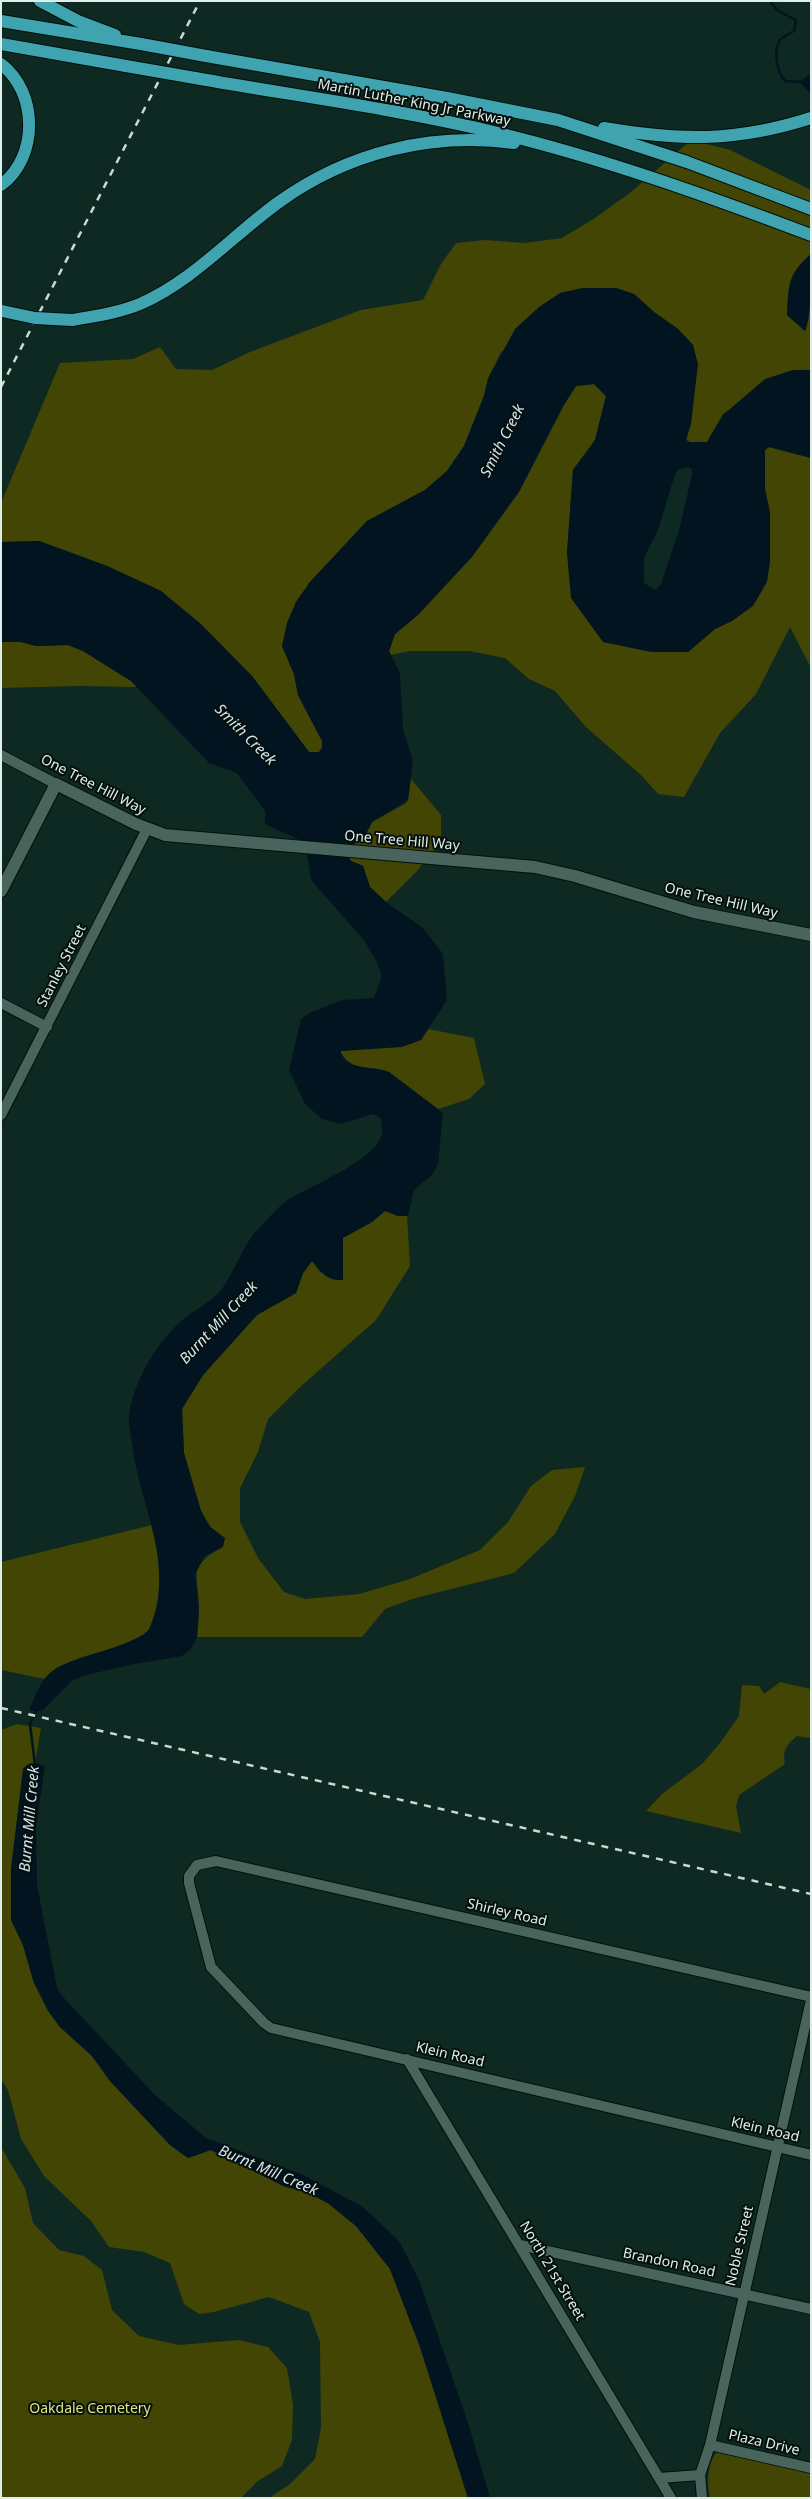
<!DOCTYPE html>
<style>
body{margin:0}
#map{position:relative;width:812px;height:2499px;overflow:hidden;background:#0e2922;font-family:"Noto Sans",sans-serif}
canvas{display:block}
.frame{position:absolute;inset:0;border:2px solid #dfeeea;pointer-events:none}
</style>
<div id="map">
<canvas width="812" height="2499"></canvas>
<div class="frame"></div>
</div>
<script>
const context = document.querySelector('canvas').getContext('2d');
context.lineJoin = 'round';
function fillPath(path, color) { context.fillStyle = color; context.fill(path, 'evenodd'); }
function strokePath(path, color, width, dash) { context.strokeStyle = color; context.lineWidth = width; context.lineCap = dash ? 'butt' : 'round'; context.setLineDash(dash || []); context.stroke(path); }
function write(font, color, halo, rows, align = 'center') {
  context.font = font + ' "Noto Sans",sans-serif'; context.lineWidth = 4; context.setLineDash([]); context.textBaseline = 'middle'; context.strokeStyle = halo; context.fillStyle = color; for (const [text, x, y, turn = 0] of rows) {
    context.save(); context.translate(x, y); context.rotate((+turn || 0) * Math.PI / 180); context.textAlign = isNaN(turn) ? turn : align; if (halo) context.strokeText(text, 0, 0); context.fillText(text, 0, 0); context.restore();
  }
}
const green = new Path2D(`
 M691 140 730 150 811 190V254C787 275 789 285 787 315L805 331 811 296V370H793L723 414 707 442H690L686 440 691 423 697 364 693 345 678 329 654 312 634 294 616 288 501 352 488 378 484 396 464 446 447 471 425 490 367 521 310 582 296 602 282 646 294 674 298 695 322 741V748L319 752H309L252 676 161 591 107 566 39 541 1 542V503L60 363 133 359 160 347 176 369 212 370 250 352 361 310 423 300 441 264 456 243 485 240 524 243 562 238 595 218 631 192Z
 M594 384 606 396 595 440 573 470 567 553 688 652 715 629 732 621 770 513 765 489V450L769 447 811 458V668L790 627 756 694 720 733 684 797 658 794 642 776 586 727 555 691 529 679 505 658 469 651H410L390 655 389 651 395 634 419 614 576 386Z
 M1 642H21L36 646 68 645 83 651 131 681 137 687 80 686 1 688Z
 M411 779 441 815V842L416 872 386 902 370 887 363 866 351 861 344 852 366 834 372 822 405 804 408 800Z
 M428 1029 474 1038 485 1084 469 1099 438 1109 389 1072C371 1065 351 1072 341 1053V1051L421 1040Z
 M385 1211 398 1216H407L410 1266 376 1320 299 1388 268 1419 258 1452 240 1488V1522L258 1558 284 1592 305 1599 359 1594 410 1579 480 1550 508 1522 531 1486 552 1470 585 1467 575 1496 555 1534 514 1573 412 1599 385 1609 362 1637H197C198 1627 199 1618 199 1608 199 1574 186 1567 223 1547L201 1511 184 1453 182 1409 203 1375 257 1315 296 1293 303 1273 312 1261 321 1273 343 1238 372 1222Z
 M152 1525C160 1554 165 1609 146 1635 115 1655 72 1650 45 1679L1 1670V1562Z
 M780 1682 811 1689V1737L808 1738 797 1736C787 1744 782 1751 785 1764L739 1795 736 1807 741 1833 646 1811 662 1794 702 1764 720 1743 739 1716 742 1685 759 1686 764 1694Z
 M17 1724 41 1728 35 1763 27 1765 11 1920 23 1945 34 1983 60 2027 92 2056 110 2081 170 2145 188 2158 210 2150 283 2185 311 2194 329 2204 356 2226 390 2269 420 2347 468 2498H269L290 2484 315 2459 321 2428 320 2342 309 2312 269 2297 214 2312 199 2314 184 2304 170 2263 144 2252 109 2247 91 2221 44 2176 21 2139 8 2090 1 2079V1730Z
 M1 2147 25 2188 33 2223 59 2250 84 2256 102 2270 112 2310 139 2336 179 2345 239 2340 268 2347 287 2368 293 2405 292 2440 282 2466 258 2481 241 2498H1Z
 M718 2452 811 2473V2498H710C707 2486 707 2459 718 2452Z`);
const water = new Path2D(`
 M811 73V94L800 82Z
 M811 254C811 273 812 316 805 331L787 315C789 285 787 275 811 254Z
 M582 288H616L634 294 654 312 678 329 693 345 698 364 691 423 686 440 690 442H707L723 415 765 379 793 370H811V458L769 447 765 450V489L770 513V562L767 582 753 606 732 621 715 629 688 652H651L603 642 571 598 567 553 573 470 595 440 606 396 594 384 576 386 564 405 519 492 472 557 419 614 395 634 389 651 400 673 403 729 413 761 408 800 372 822 366 834 344 852 351 861 363 866 370 887 386 902 423 928 443 954 447 1000 421 1040 402 1047 341 1051V1053C351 1072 371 1065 389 1072L443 1113 438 1164 432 1175 414 1190 408 1216H398L385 1211 372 1222 343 1238V1280C326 1281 322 1272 312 1261L303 1273 296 1293 257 1315 203 1375 182 1409 184 1453 201 1511 209 1526 225 1538 223 1547 205 1556 195 1574 199 1608 197 1637 191 1649 182 1656 134 1664 86 1675 72 1681 42 1711H29C35 1696 41 1678 55 1669 76 1656 143 1644 150 1627 177 1566 139 1504 132 1443 131 1435 128 1425 129 1416 133 1383 154 1347 178 1324 190 1311 210 1304 221 1290 236 1270 242 1245 260 1227 270 1217 279 1205 291 1198 313 1185 378 1159 382 1133 383 1129 381 1123 381 1118L373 1114 341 1124 322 1119 305 1104 289 1070 301 1019 309 1013 342 1000 374 998 382 976 376 960 364 940 311 880 305 842 265 824V811L237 773 209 763 131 681 83 651 68 645 36 646 21 642H1V542L39 541 107 566 161 591 201 624 252 676 309 752H319L322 748V741L298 695 294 674 282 646 287 623 296 602 310 582 367 521 425 490 447 471 464 446 484 396 488 379 515 329 539 307 560 293ZM689 467 692 469V475L679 530 661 584 655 590 644 583V558L658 530 675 474 679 469Z
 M35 1763 45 1766 36 1827 37 1885 57 1988 64 1998 155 2095 206 2138 301 2174 363 2207 399 2241 419 2280 469 2426 490 2498H468L420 2347 390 2269 356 2226 329 2204 311 2194 283 2186 211 2150 188 2158 170 2145 110 2081 92 2056 60 2027 48 2011 34 1983 23 1945 11 1920V1868L23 1769 27 1765Z`);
const stream = new Path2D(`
 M770 1 778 11 796 20 794 31C790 33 783 37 780 40 773 51 777 72 785 81L803 82
 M35 1765 30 1724 38 1708`);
const minor = new Path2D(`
 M1 755 56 784
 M1 1003 47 1027
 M1 1115 147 829
 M811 1997 216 1861 197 1865 189 1876V1883L211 1967 264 2023 271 2028 811 2155
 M407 2059 671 2498
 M520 2245 811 2309
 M710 2445 811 2468
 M659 2478 700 2475
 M702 2498 700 2475 710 2445 811 2000`);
const tertiary = new Path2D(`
 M1 891 56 784 136 824 165 835 535 867 575 876 694 912 811 935`);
const motorway = new Path2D(`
 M40 1 78 21 115 35
 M1 21 141 44
 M1 44 126 66
 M206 56 447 98 558 120 687 162 811 209
 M1 64C38 92 39 157 1 185
 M195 78C296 96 398 109 498 133 605 159 708 196 811 235
 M604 128C682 141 736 142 811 118
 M72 320C95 316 118 313 140 304 193 281 233 235 279 202 347 153 430 132 514 143`);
const rail = new Path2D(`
 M1 387 200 1
 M1 1708 811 1894`);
const motorwayBridge = new Path2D(`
 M141 44 206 56
 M126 66 195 78
 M2 311 35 318 72 320`);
const streetNames = [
 ["Martin Luther King Jr Parkway",414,103,11],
 ["One Tree Hill Way",93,785,27],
 ["One Tree Hill Way",402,841,5],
 ["One Tree Hill Way",721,901,13],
 ["Stanley Street",62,966,-63],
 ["Shirley Road",507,1913,13],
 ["Klein Road",450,2055,13],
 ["Klein Road",765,2130,13],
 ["Noble Street",740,2246,-77],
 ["Brandon Road",669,2263,12],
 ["North 21st Street",552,2271,59],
 ["Plaza Drive",764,2443,13]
];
const parkNames = [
 ["Oakdale Cemetery",90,2409]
];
const waterNames = [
 ["Smith Creek",503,441,-63],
 ["Smith Creek",245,735,45],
 ["Burnt Mill Creek",219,1323,-47],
 ["Burnt Mill Creek",30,1819,-85],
 ["Burnt Mill Creek",268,2171,23]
];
fillPath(green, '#434505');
fillPath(water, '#021420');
strokePath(stream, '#021420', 2.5);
strokePath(minor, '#00110c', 12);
strokePath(tertiary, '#00110c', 14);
strokePath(motorway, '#00110c', 14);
strokePath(minor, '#49645d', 10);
strokePath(tertiary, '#49645d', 12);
strokePath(motorway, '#40a3b0', 12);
strokePath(rail, '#c9d9d5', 2.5, [7, 7]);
strokePath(motorwayBridge, '#00110c', 14, []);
strokePath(motorwayBridge, '#40a3b0', 12);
write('14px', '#dfeeea', '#050f0c', streetNames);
write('14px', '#dee482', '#050f0c', parkNames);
write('italic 15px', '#d4e5f1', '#050f0c', waterNames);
</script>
